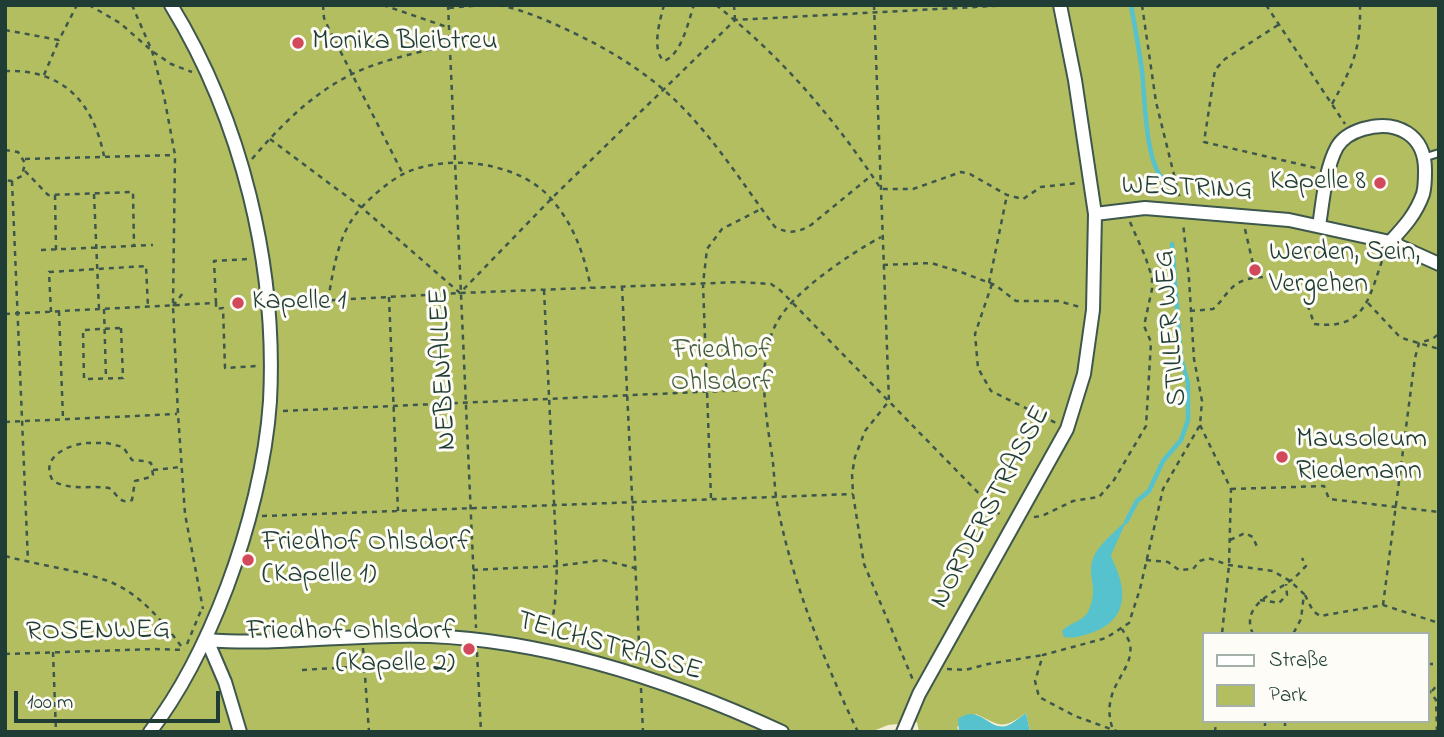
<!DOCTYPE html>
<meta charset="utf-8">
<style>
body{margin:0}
#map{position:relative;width:1444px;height:737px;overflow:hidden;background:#f1edd7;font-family:"Indie Flower",sans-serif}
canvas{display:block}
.frame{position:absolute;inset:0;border:7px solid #1f3d34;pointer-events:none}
.legend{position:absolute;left:1202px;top:632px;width:228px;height:91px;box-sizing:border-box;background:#fdfcf7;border:2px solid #a4b0a9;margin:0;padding:9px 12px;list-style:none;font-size:21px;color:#1f3d34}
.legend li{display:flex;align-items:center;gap:14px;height:35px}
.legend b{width:35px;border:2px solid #a4b0a9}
.scale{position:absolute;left:14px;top:691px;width:206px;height:32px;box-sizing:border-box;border:4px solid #1f3d34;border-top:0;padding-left:9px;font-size:21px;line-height:24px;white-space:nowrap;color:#1f3d34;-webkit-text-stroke:5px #fdfcf7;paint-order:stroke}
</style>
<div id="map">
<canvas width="1444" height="737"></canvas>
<div class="frame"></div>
<ul class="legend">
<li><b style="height:9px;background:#fff"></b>Straße</li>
<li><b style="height:19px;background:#b3be60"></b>Park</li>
</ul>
<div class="scale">100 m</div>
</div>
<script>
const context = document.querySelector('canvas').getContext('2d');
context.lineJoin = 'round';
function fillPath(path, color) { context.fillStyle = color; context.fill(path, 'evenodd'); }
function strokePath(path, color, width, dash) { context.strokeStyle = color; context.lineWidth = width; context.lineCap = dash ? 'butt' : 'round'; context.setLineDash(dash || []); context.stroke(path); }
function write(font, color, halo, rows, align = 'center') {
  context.font = font + ' "Indie Flower",sans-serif'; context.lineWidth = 6; context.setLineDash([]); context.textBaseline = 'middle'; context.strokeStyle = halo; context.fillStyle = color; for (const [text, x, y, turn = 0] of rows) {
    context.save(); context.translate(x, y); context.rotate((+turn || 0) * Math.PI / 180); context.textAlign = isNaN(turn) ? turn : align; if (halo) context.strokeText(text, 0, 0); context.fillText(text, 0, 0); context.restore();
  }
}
const green = new Path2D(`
 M5 5H1439V732H1030L1026 713C1002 730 1001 726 976 714L957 727 959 732H919L917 722 888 725 871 732H5ZM1204 634H1428V721H1204Z`);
const water = new Path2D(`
 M1126 522 1111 555C1113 563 1117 568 1119 576 1127 600 1121 621 1096 631 1086 635 1074 639 1064 637L1062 631C1069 623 1082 622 1088 612 1104 580 1074 570 1109 537 1115 532 1119 526 1126 522Z
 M1026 713 1030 732H959L958 719C979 703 989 731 1006 726 1013 724 1020 717 1026 713Z`);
const stream = new Path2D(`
 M1131 5C1135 27 1139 49 1142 71 1145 97 1145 161 1163 179
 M1126 522 1137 501 1149 491 1163 461 1181 440 1188 420V383L1181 358 1172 244`);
const path = new Path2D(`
 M89 5 120 23 152 51 171 64 192 72
 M132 5 152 51 164 96 175 155 173 306 178 414 185 514 203 609
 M323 5 324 18 328 27 403 174
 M383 5 447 27
 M448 5 476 628
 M499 5C524 10 551 22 574 33 614 52 652 76 683 108 718 144 745 187 775 227 789 234 797 233 811 225L872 175
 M664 5C660 20 651 50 664 61 682 54 688 22 694 5
 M716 5C781 56 835 119 881 189H913L961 172 970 174 1007 195 1023 199 1041 187 1078 183
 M734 5 735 20
 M874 5 889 401 865 431 855 457 852 474 853 494 864 564 913 680
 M1142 5 1156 102 1180 199
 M1266 5 1345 124
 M449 8 481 5
 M1278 25 1225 59 1215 70 1204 142 1316 168
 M5 30 59 40 77 5
 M5 71C63 69 93 102 104 156
 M44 75 59 40
 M1332 104C1353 66 1361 49 1360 5
 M270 139 361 207 460 293 552 198 735 20 1012 5
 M5 150 18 152 25 163 22 176 12 181 5 180
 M25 159 175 155
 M252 159C281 125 311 95 350 75 381 60 416 53 449 45
 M25 171 48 195 133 192 134 246
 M12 181 28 562
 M94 194 99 309
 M55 195 56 250
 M1245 229 1256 277
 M41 250 153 245
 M883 265 931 263 961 272 995 285 1016 301H1058L1080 307
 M989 283 1007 195
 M992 284 975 334 978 368 991 391 1056 423
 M622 286 640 664
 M544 290 557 566 555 604 549 639
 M389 297 398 511
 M328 300C334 267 338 231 363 206 373 195 391 180 405 173 449 153 522 162 553 201 575 227 584 255 591 288
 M216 303 214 261 249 259
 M281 303 460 293 740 282 771 284 780 290 1002 517
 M1368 303 1398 335 1405 339 1439 349
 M173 306 183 293
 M104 309 106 378
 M59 311 63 419
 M1190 311 1213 309C1221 303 1226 292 1235 285 1255 271 1285 277 1300 295 1308 303 1311 314 1314 324 1369 331 1369 293 1385 253
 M51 312 49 272 146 266 148 307
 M5 314 216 303V309L223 308 225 368 257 366
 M121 328 123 378 84 379 83 330Z
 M283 411 765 389
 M5 422 177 414
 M1200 425 1231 489 1229 565 1222 634
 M86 443H107L123 447 132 460 145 461 151 463 153 475 151 477 135 481 132 500C119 505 118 494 109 488 89 485 72 491 53 481 39 457 68 445 86 443Z
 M153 470 181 467
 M1231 489 1324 486 1329 499 1439 512
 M711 498 703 284 707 249 722 229 761 209
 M262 516 853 494
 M1034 517 1042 516 1073 501 1099 497 1114 480 1146 426 1151 342 1144 326 1152 289V277L1145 256 1130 222
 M1230 540 1245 533 1253 537 1257 547
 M5 556C38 565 73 569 105 580 139 591 164 623 184 650
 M1146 560 1168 562 1179 570 1193 569 1200 561 1208 558 1229 565 1273 571 1290 581 1304 594 1301 619 1293 634
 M473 570 557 566 602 560 635 568
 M1305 595 1313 611 1320 616 1383 605 1439 623
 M1260 600 1279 603 1287 595 1286 584
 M1383 605 1415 358 1419 343 1432 339 1439 334
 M1253 634C1240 606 1272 594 1290 581 1296 577 1301 571 1306 566L1302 558
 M187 644 202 608
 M363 648 369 732
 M53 652 56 732
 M477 652 481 732
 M5 654 155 649 185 650
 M1428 664H1439
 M947 669 965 670 988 664 1043 655
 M302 670 366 666
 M641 688 643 732
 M1428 689 1436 700 1437 732
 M1432 691 1439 683
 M1265 721V732
 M1285 721V732
 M1112 727C1100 686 1135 672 1130 644 1129 639 1124 633 1122 629
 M858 732C824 662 789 574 776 497 774 481 774 465 771 449 765 410 757 361 776 324 792 292 850 254 881 237
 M1119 732 1075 716 1039 697 1035 681 1043 655 1106 638 1129 623 1140 589 1163 489 1200 425 1202 401 1194 359 1189 279 1183 223
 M1215 732 1216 721`);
const service = new Path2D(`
 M1426 157 1439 153`);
const minor = new Path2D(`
 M1095 214 1145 208 1289 220 1390 242 1439 264
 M1319 226C1323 201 1325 169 1337 147 1343 137 1353 132 1363 129 1397 119 1426 135 1425 172 1425 179 1425 187 1423 194 1416 214 1404 227 1390 242
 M207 640C281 646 355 633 430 636 550 641 674 682 782 732
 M207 640 225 682 240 732
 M150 732C183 689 208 637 227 587 248 531 266 462 270 401 277 266 242 121 171 5
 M903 732 919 694 1067 429 1084 374 1093 310 1095 214 1075 80 1060 5`);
const markers = [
 [298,43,7,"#d1495b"],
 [1380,183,7,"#d1495b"],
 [1255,270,7,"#d1495b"],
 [238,303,7,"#d1495b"],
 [1282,457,7,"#d1495b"],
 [248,560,7,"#d1495b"],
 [469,649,7,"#d1495b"]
];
const poiNames = [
 ["Monika Bleibtreu",312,43],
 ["Kapelle 8",1366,183,"right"],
 ["Werden, Sein,",1269,254],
 ["Vergehen",1269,286],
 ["Kapelle 1",252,303],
 ["Mausoleum",1296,441],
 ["Riedemann",1296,473],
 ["Friedhof Ohlsdorf",262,544],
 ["(Kapelle 1)",262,576],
 ["Friedhof Ohlsdorf",455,633,"right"],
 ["(Kapelle 2)",455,665,"right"]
];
const streetNames = [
 ["WESTRING",1187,190,2],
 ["STILLER WEG",1173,328,-95],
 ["NEBENALLEE",445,369,-93],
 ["NORDERSTRASSE",992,508,-62],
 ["ROSENWEG",98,633,-1],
 ["TEICHSTRASSE",609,648,16]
];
const parkNames = [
 ["Friedhof",722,352],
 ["Ohlsdorf",722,384]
];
fillPath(green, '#b3be60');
fillPath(water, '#55c2cd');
strokePath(stream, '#55c2cd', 4.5);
strokePath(service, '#3e574c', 10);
strokePath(minor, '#3e574c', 16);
strokePath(path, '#3e574c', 2.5, [5, 5]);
strokePath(service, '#fff', 6);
strokePath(minor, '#fff', 12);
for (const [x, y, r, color] of markers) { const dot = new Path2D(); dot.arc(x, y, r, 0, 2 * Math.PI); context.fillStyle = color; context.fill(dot); strokePath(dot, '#fdfcf7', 2.5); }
write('28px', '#1f3d34', '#fdfcf7', poiNames, 'left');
write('28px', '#1f3d34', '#fdfcf7', streetNames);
write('28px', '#445d3f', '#fdfcf7', parkNames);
</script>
